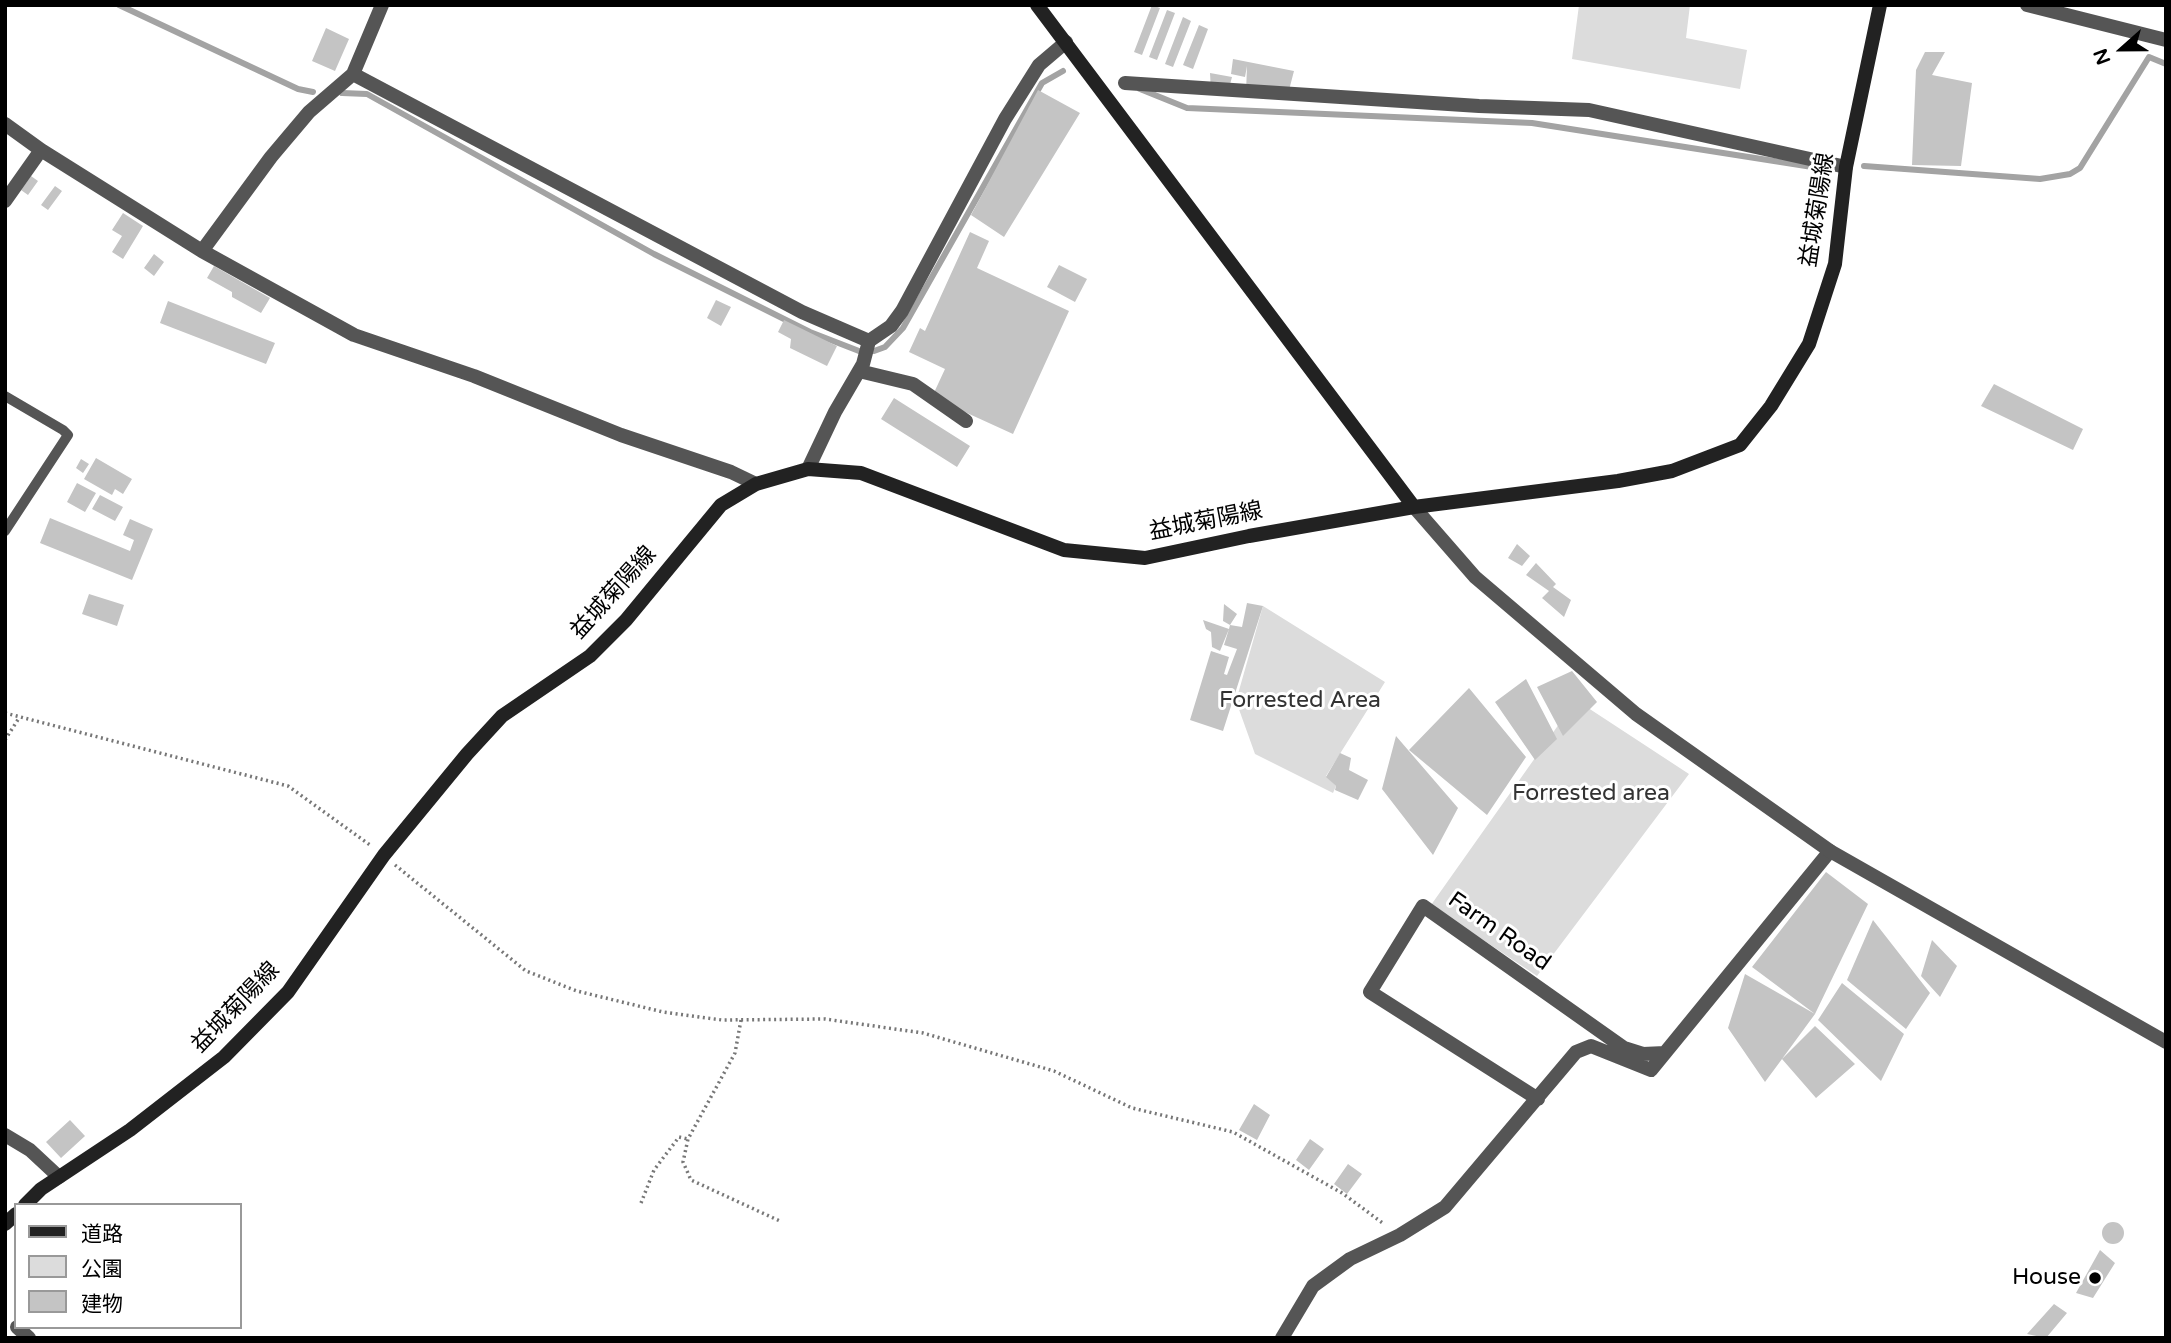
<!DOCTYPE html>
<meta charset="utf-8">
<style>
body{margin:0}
#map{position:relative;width:2171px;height:1343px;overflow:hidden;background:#fff;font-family:"Varela Round","Noto Sans JP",sans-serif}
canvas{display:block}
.frame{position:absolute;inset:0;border:7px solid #000;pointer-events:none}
.legend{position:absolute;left:14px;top:1203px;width:228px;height:126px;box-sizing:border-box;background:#fff;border:2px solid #999;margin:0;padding:9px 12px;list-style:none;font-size:21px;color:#000}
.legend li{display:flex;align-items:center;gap:14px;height:35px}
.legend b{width:35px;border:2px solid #999}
.north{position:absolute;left:2087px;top:14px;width:70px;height:70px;-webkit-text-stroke:5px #fff;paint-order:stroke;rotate:249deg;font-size:19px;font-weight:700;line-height:28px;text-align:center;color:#000}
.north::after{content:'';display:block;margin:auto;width:24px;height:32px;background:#000;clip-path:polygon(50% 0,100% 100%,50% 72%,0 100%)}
</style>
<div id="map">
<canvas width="2171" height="1343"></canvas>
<div class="frame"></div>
<ul class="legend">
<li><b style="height:9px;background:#222"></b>道路</li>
<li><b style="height:19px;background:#dcdcdc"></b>公園</li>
<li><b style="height:19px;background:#c4c4c4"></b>建物</li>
</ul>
<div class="north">N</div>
</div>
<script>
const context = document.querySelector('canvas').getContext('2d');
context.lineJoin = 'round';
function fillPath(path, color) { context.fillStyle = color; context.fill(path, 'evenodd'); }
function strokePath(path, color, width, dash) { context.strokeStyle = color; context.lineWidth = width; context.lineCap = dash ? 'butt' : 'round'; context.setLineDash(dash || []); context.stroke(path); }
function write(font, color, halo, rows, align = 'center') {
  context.font = font + ' "Varela Round","Noto Sans JP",sans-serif'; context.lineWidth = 6; context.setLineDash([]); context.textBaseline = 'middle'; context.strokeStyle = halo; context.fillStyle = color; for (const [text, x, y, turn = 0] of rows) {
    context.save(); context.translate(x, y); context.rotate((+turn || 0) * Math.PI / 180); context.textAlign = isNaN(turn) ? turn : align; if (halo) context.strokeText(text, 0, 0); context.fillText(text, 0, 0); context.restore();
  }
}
const green = new Path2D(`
 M1579 5H1690L1686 38 1747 50 1740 89 1572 59Z
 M1263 606 1385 682 1326 776 1336 786 1333 793 1255 754 1236 701Z
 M1576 700 1689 774 1537 976 1431 905Z`);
const stream = new Path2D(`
 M119 5 298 89 313 92
 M1140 89 1187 108 1532 123 1825 169
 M342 93 367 94 654 254 810 332 859 351
 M1864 166 2040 179 2070 174 2080 168 2149 57 2166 64
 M874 351 885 347 903 328 1042 83 1063 71`);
const building = new Path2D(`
 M1152 5 1160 8 1142 55 1134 52Z
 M1167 10 1175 13 1157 60 1149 57Z
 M1183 17 1191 21 1173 67 1165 64Z
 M1199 25 1208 29 1193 69 1183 65Z
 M326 28 349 39 335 71 312 61Z
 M1925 52H1945L1932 75 1972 83 1961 166 1912 165 1916 70Z
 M1233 59 1294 71 1288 94 1246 93 1247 66 1245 77 1231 74Z
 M1210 73 1232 77 1228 92H1211Z
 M1038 90 1080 113 1004 237 971 215Z
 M31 176 38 181 28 195 21 190Z
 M55 186 62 191 48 210 41 205Z
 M123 213 143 226 123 259 112 252 122 236 112 230Z
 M970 232 989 241 977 268 1069 311 1013 434 932 397 945 369 909 352 920 328 925 331Z
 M154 254 164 262 154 276 144 268Z
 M1059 265 1087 279 1075 302 1047 287Z
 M214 266 270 298 261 313 232 297V292L207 278Z
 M716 300 731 307 721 326 707 318Z
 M168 301 275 343 266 364 160 323Z
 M784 320 837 346 827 366 790 348 791 339 778 332Z
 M1994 384 2083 429 2073 450 1981 406Z
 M894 398 970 446 957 467 881 419Z
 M96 458 132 479 123 494 115 489 112 495 84 479Z
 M81 459 89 464 83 473 76 468Z
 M77 483 96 493 85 512 67 502Z
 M100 495 123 507 115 521 92 509Z
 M50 518 130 551 134 540 123 535 130 519 153 529 132 580 40 543Z
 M1517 544 1530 556 1522 566 1508 558Z
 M1536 563 1556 584 1553 587 1571 600 1564 617 1542 598 1549 591 1526 575Z
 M89 594 124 605 117 626 82 614Z
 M1247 603 1263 606 1223 731 1190 720 1211 651 1229 657 1224 674 1227 675 1237 649 1224 645 1229 629 1220 651 1212 647 1211 632 1206 629 1203 620 1229 629 1230 625 1242 627Z
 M1224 604 1237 614 1230 625 1223 621Z
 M1572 671 1597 702 1563 736 1537 687Z
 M1526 679 1557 739 1535 760 1495 702Z
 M1469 688 1526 757 1487 815 1409 750Z
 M1396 736 1458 808 1433 855 1382 789Z
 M1340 753 1351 758 1349 770 1368 780 1358 800 1335 790 1336 786 1326 777Z
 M1826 872 1868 904 1815 1014 1752 967Z
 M1873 920 1930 993 1906 1029 1847 980Z
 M1932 940 1957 966 1940 997 1921 976Z
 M1745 974 1815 1014 1782 1059 1815 1026 1855 1064 1816 1098 1782 1059 1765 1082 1728 1028Z
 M1842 983 1904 1034 1881 1081 1818 1020Z
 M1254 1104 1270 1115 1257 1140 1239 1130Z
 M70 1120 85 1136 61 1158 46 1142Z
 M1310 1139 1324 1149 1309 1170 1296 1160Z
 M1348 1164 1362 1174 1347 1194 1334 1184Z
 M2102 1233a11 11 0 1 1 22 0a11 11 0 1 1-22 0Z
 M2100 1250 2115 1263 2093 1298 2076 1293Z
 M2054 1304 2067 1313 2046 1338 2027 1334Z`);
const path = new Path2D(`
 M5 713 288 786 370 845
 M5 740 19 718
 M395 865 526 971 577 991 663 1012 722 1020 825 1019 923 1033 1054 1071 1132 1108 1233 1132 1342 1193 1384 1224
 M741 1020 735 1053 688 1139 683 1162 691 1180 782 1222
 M641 1203 654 1170 679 1137 688 1139`);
const service = new Path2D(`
 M5 396 63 430 68 435 5 531`);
const minor = new Path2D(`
 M2027 5 2166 40
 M353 74 802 312 869 341
 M1125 83 1479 106 1589 110 1846 167
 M5 124 41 150 202 251 354 335 474 376 621 435 731 472 756 484
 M5 201 41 150
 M202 251 271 157 309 112 353 74 382 5
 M859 371 913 384 966 421
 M808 469 835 412 863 364 869 341 891 326 902 311 1005 119 1039 65 1066 42
 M1538 1099 1370 992 1423 906 1624 1048 1643 1054 1665 1053
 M5 1135 30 1150 59 1177
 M17 1327 29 1338
 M1282 1338 1313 1286 1350 1259 1400 1235 1445 1207 1576 1052 1591 1046 1651 1070 1830 851`);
const tertiary = new Path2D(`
 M1414 507 1475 577 1636 714 1830 851 2166 1042`);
const secondary = new Path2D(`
 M1037 5 1414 507
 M25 1205 41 1189 130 1130 224 1057 288 992 384 855 467 754 502 716 590 656 626 620 721 505 756 484 808 469 861 473 1064 550 1145 558 1249 536 1414 507 1618 481 1672 471 1740 445 1771 406 1809 344 1835 264 1846 167 1880 5
 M5 1224 16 1214`);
const markers = [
 [2095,1278,7,"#000"]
];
const streetNames = [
 ["益城菊陽線",1818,210,-81],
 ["益城菊陽線",1206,522,-11],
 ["益城菊陽線",614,593,-48],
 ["Farm Road",1499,932,35],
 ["益城菊陽線",236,1008,-46]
];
const parkNames = [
 ["Forrested Area",1300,701],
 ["Forrested area",1591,794]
];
const poiNames = [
 ["House",2081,1278]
];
fillPath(green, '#dcdcdc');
strokePath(stream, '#a3a3a3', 6);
fillPath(building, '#c4c4c4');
strokePath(path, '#777', 3.5, [2, 3.5]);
strokePath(service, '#555', 10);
strokePath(minor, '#555', 14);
strokePath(tertiary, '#555', 14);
strokePath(secondary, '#222', 14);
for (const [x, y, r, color] of markers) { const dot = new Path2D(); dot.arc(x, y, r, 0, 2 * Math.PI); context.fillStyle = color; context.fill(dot); strokePath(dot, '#fff', 2.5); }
write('23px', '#000', '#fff', streetNames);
write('23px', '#333', '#fff', parkNames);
write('23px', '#000', '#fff', poiNames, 'right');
</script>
